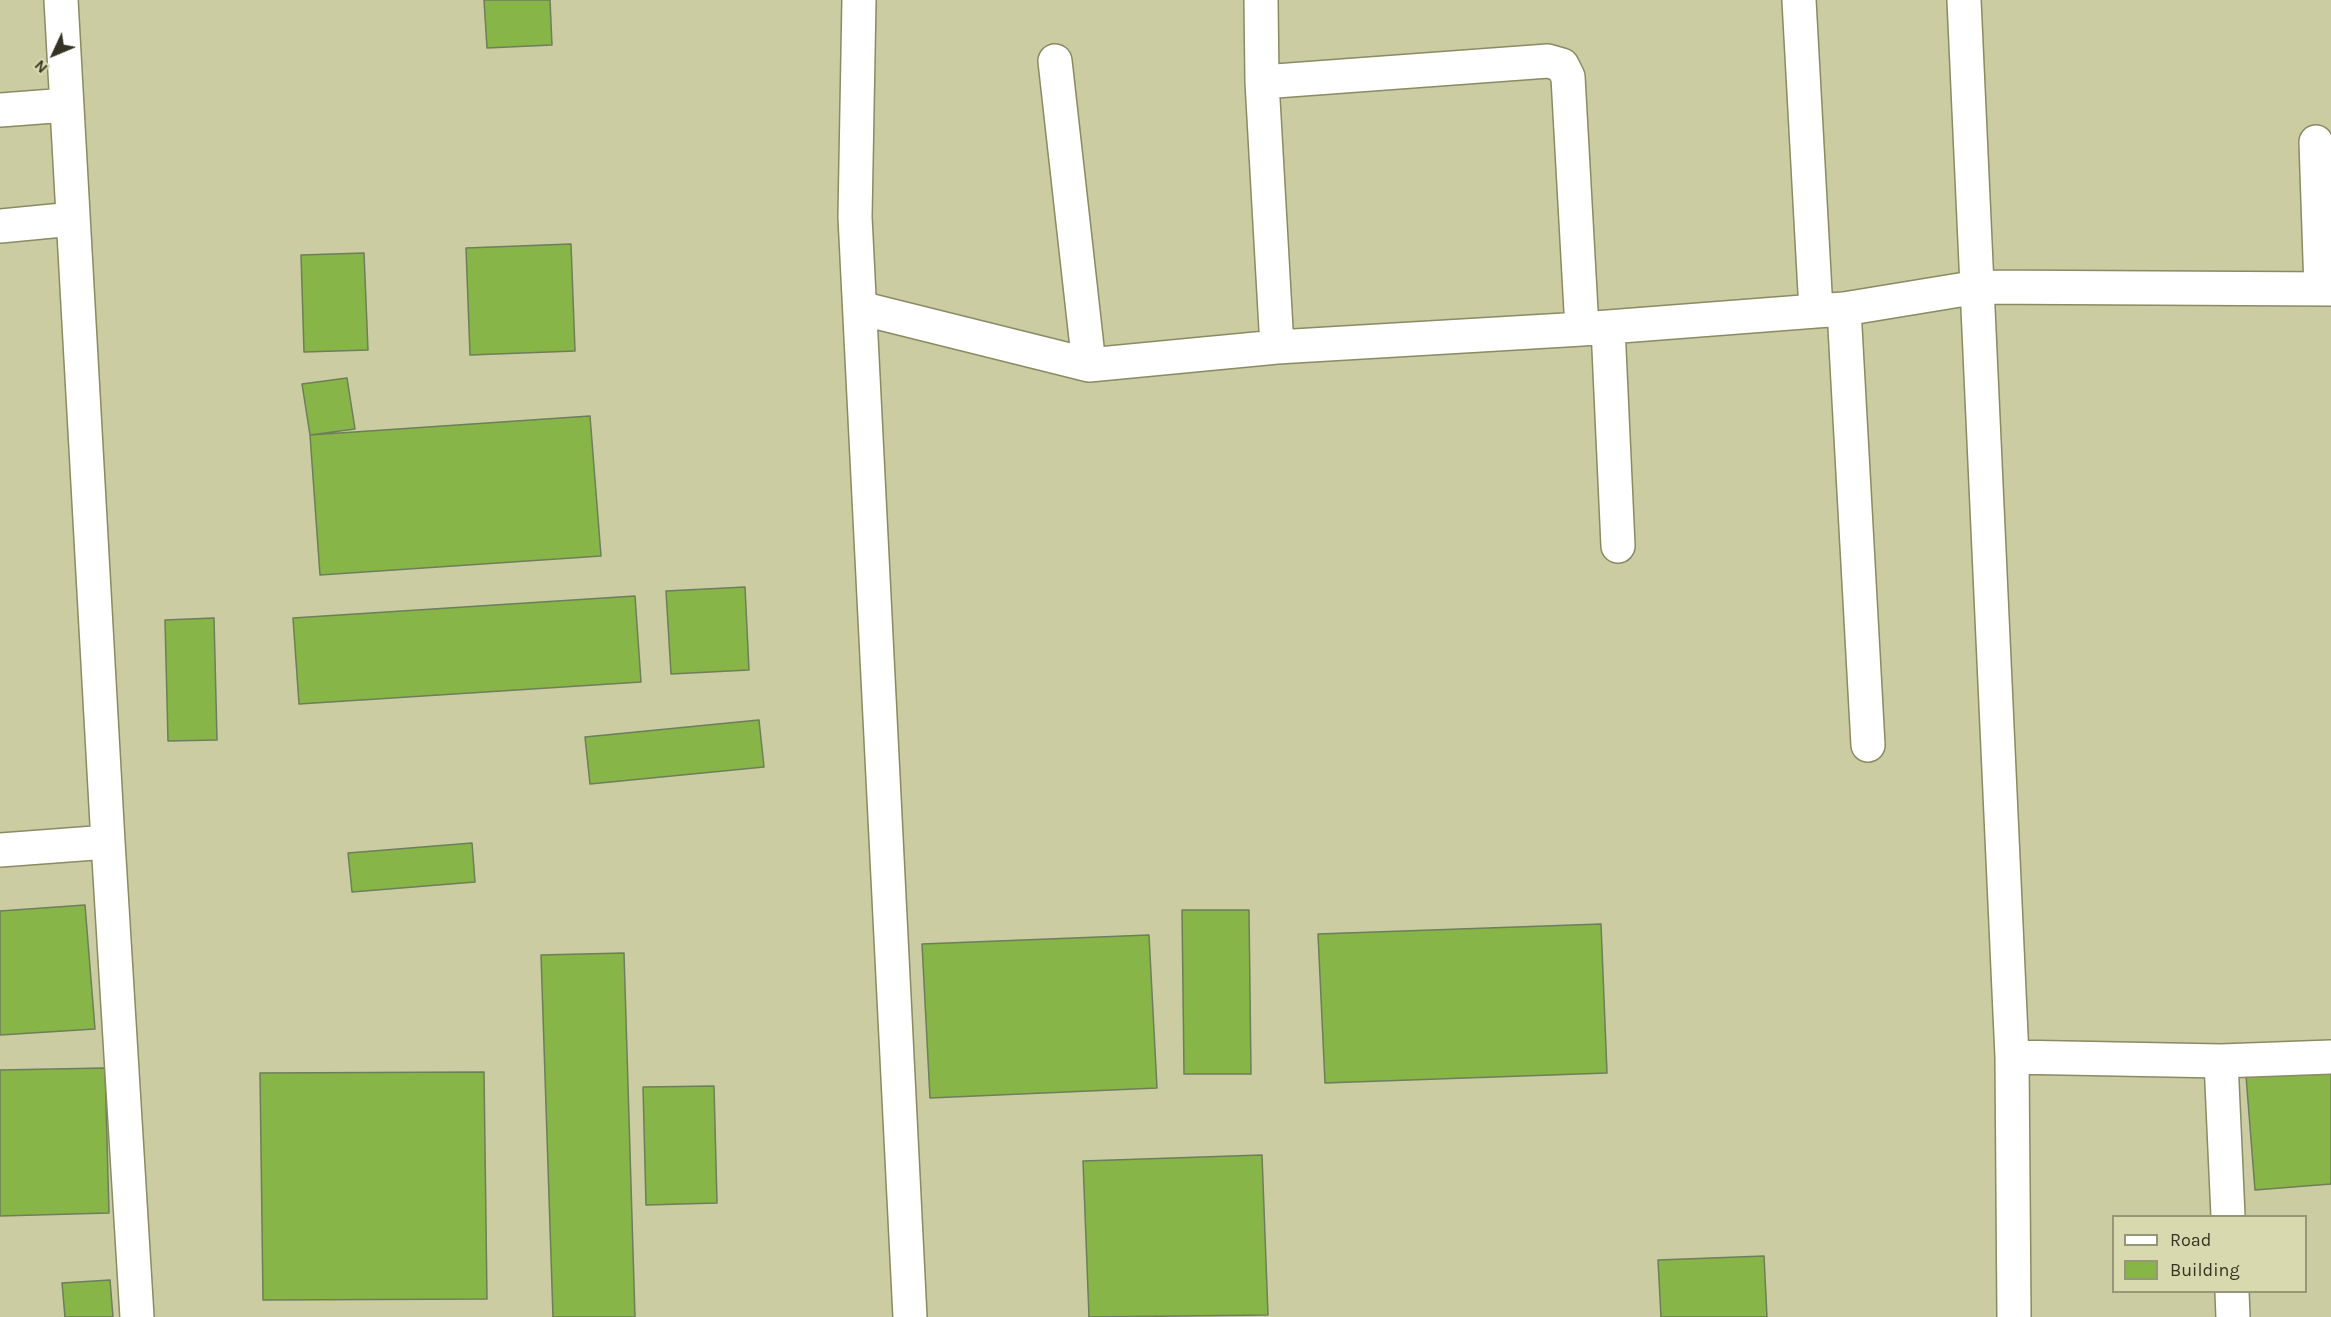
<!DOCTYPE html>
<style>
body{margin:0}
#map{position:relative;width:2331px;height:1317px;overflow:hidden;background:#cbcca2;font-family:Karla,sans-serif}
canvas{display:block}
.legend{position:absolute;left:2112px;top:1215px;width:195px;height:78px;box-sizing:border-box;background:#d8d9ae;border:2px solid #969776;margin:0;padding:8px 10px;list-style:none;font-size:18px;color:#333423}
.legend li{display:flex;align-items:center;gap:12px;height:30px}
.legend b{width:30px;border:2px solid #969776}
.north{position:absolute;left:24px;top:24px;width:60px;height:60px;-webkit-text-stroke:4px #d8d9ae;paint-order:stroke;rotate:226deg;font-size:16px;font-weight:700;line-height:24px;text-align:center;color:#333423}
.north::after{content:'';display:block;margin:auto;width:21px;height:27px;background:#333423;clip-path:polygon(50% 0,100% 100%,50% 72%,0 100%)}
</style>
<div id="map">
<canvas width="2331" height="1317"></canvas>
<ul class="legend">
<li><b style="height:8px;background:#fff"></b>Road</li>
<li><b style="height:16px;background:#88b547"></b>Building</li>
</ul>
<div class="north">N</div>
</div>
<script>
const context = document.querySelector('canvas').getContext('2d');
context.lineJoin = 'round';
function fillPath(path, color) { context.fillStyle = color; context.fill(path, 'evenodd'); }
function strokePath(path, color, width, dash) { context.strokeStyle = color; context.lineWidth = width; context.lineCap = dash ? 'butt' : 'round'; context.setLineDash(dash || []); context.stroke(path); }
const building = new Path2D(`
 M484 0H550L552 45 487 48Z
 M571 244 575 351 470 355 466 248Z
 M364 253 368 350 304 352 301 255Z
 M347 378 355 429 310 435 302 384Z
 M590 416 601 556 320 575 310 435Z
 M745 587 749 670 671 674 666 591Z
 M635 596 641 682 299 704 293 618Z
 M214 618 217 740 168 741 165 620Z
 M759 720 764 767 590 784 585 737Z
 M472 843 475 882 352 892 348 853Z
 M85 905 95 1029 0 1035V911Z
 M1182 910H1249L1251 1074H1184Z
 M1601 924 1607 1073 1325 1083 1318 934Z
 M1149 935 1157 1088 930 1098 922 944Z
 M624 953 635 1317H553L541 955Z
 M105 1068 109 1213 0 1216V1070Z
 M2331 1069V1184L2255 1190 2246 1076Z
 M484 1072 487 1299 263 1300 260 1073Z
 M714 1086 717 1203 646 1205 643 1087Z
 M1262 1155 1268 1315 1089 1317 1083 1161Z
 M1764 1256 1767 1317H1661L1658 1260Z
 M110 1280 113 1317H65L62 1283Z`);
const minor = new Path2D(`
 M61 0 108 842 137 1317
 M859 0 855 217 910 1317
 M1261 0 1262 82 1277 347
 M1799 0 1816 311
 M1964 0 2012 1057 2014 1317
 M1055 61 1089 365
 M1262 82 1548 61 1562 65 1568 77 1582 329
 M0 110 67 105
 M2316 142 2321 289
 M0 226 73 219
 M860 308 1089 365 1277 347 1582 329 1816 311 1844 309 1978 287 2331 289
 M1844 309 1868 745
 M1608 327 1618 546
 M0 850 108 842
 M2012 1057 2221 1061 2331 1057
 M2221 1061 2228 1216
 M2232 1292 2233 1317`);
fillPath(building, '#88b547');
strokePath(building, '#6d7e5a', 1.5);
strokePath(minor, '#8a8a63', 36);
strokePath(minor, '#fff', 33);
</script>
